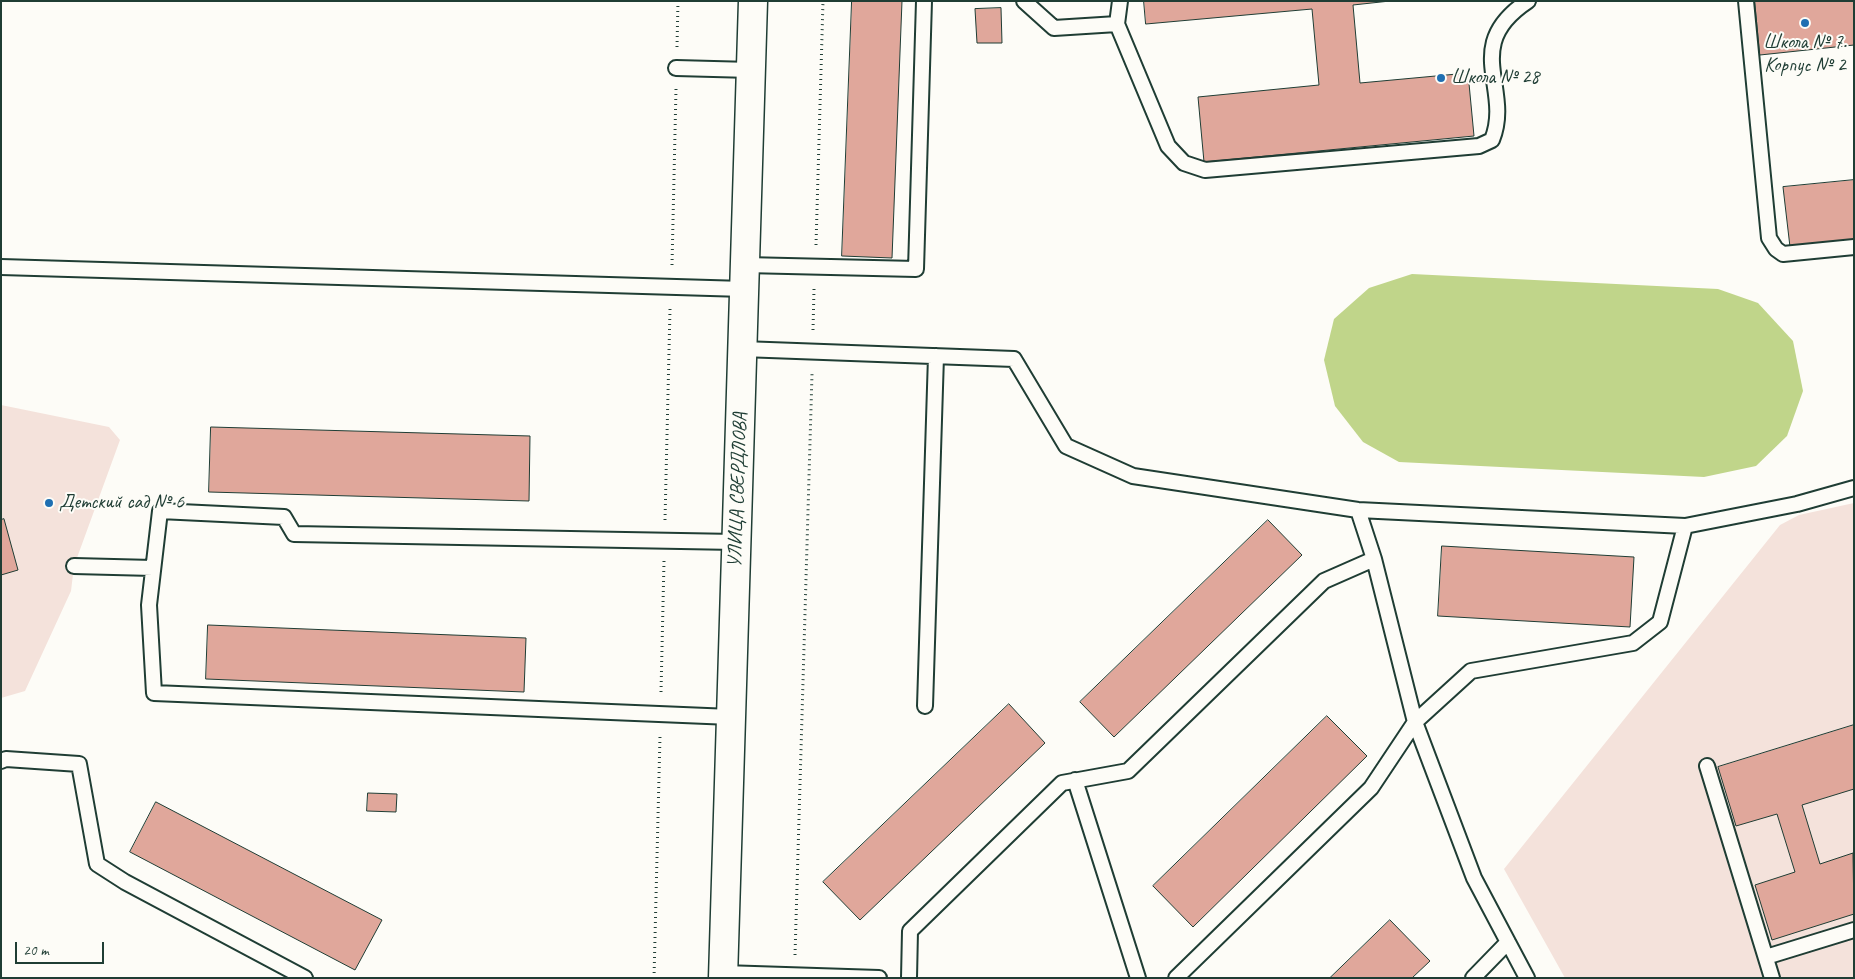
<!DOCTYPE html>
<meta charset="utf-8">
<style>
body{margin:0}
#map{position:relative;width:1855px;height:979px;overflow:hidden;background:#fdfcf7;font-family:Caveat,sans-serif}
canvas{display:block}
.frame{position:absolute;inset:0;border:2px solid #1f3d34;pointer-events:none}
.scale{position:absolute;left:15px;top:942px;width:89px;height:22px;box-sizing:border-box;border:2px solid #1f3d34;border-top:0;padding-left:6px;font-size:15px;line-height:18px;white-space:nowrap;color:#1f3d34;-webkit-text-stroke:4px #fdfcf7;paint-order:stroke}
</style>
<div id="map">
<canvas width="1855" height="979"></canvas>
<div class="frame"></div>
<div class="scale">20 m</div>
</div>
<script>
const context = document.querySelector('canvas').getContext('2d');
context.lineJoin = 'round';
function fillPath(path, color) { context.fillStyle = color; context.fill(path, 'evenodd'); }
function strokePath(path, color, width, dash) { context.strokeStyle = color; context.lineWidth = width; context.lineCap = dash ? 'butt' : 'round'; context.setLineDash(dash || []); context.stroke(path); }
function write(font, color, halo, rows, align = 'center') {
  context.font = font + ' Caveat,sans-serif'; context.lineWidth = 4; context.setLineDash([]); context.textBaseline = 'middle'; context.strokeStyle = halo; context.fillStyle = color; for (const [text, x, y, turn = 0] of rows) {
    context.save(); context.translate(x, y); context.rotate((+turn || 0) * Math.PI / 180); context.textAlign = isNaN(turn) ? turn : align; if (halo) context.strokeText(text, 0, 0); context.fillText(text, 0, 0); context.restore();
  }
}
const built = new Path2D(`
 M1 405 109 427 120 440 74 566 71 591 25 691 1 698Z
 M1854 503V978H1565L1504 869 1780 525 1799 515Z`);
const green = new Path2D(`
 M1412 274 1718 289 1758 303 1793 341 1803 391 1787 436 1756 466 1704 477 1399 462 1363 442 1335 406 1324 360 1334 319 1369 288Z`);
const building = new Path2D(`
 M852 1H902L892 258 842 256Z
 M1144 1H1390L1353 5 1360 83 1468 73 1474 136 1204 162 1198 97 1319 85 1312 9 1146 24Z
 M1755 1H1854V45L1760 55Z
 M1001 8 1002 43H977L975 9Z
 M1854 180V241L1790 247 1783 187Z
 M211 427 530 436 529 501 209 492Z
 M4 519 18 570 1 575V520Z
 M1268 520 1302 555 1114 737 1080 702Z
 M1442 546 1634 557 1630 627 1438 616Z
 M208 625 526 638 524 692 206 679Z
 M1009 704 1045 743 860 920 823 882Z
 M1327 716 1367 756 1193 927 1153 886Z
 M1854 725V789L1802 805 1820 864 1853 853 1854 914 1772 940 1755 885 1795 872 1777 814 1736 826 1718 767Z
 M368 793 397 794 396 812 367 811Z
 M156 802 382 920 355 970 130 852Z
 M1390 920 1430 961 1412 978H1330Z`);
const path = new Path2D(`
 M677 47 678 1
 M816 245 823 1
 M672 265 676 89
 M813 330 814 289
 M665 520 670 309
 M661 692 664 561
 M795 955 812 374
 M654 978 660 736`);
const service = new Path2D(`
 M1024 1 1054 28 1117 24 1120 1
 M1746 1 1769 238 1776 249 1783 254 1854 247
 M1117 24 1168 146 1184 163 1205 170 1479 146 1492 140C1513 88 1460 46 1528 1
 M676 68 751 70
 M745 265 916 269 924 1
 M1 267 744 289
 M742 349 1014 359 1066 446 1133 476 1358 510 1685 526 1797 504 1854 488
 M1358 510 1374 559 1415 722 1474 878 1527 978
 M74 566 153 568
 M925 706 936 356
 M731 717 154 693 149 605 160 511 284 517 294 534 736 542
 M1 761 6 759 79 764 97 864 125 882 305 978
 M1707 766 1772 978
 M1075 780 1138 978
 M1766 957 1854 930
 M723 973 879 978
 M909 978 910 931 1062 783 1128 771 1324 581 1374 559
 M1176 978 1371 788 1415 722 1471 671 1633 643 1660 622 1685 526
 M1473 978 1508 942`);
const secondary = new Path2D(`
 M723 978 753 1`);
const markers = [
 [1805,23,5,"#1f6fb2"],
 [1441,78,5,"#1f6fb2"],
 [49,503,5,"#1f6fb2"]
];
const poiNames = [
 ["Школа № 7.",1805,43,"center"],
 ["Корпус № 2",1805,66,"center"],
 ["Школа № 28",1451,78],
 ["Детский сад № 6",59,503]
];
const streetNames = [
 ["УЛИЦА СВЕРДЛОВА",738,490,-88]
];
fillPath(built, '#f4e2db');
fillPath(green, '#c0d58a');
fillPath(building, '#e0a79b');
strokePath(building, '#1f3d34', 1);
strokePath(service, '#1f3d34', 18);
strokePath(secondary, '#1f3d34', 31);
strokePath(path, '#1f3d34', 3, [1, 4]);
strokePath(service, '#fdfcf7', 14);
strokePath(secondary, '#fdfcf7', 28);
for (const [x, y, r, color] of markers) { const dot = new Path2D(); dot.arc(x, y, r, 0, 2 * Math.PI); context.fillStyle = color; context.fill(dot); strokePath(dot, '#fdfcf7', 2); }
write('20px', '#1f3d34', '#fdfcf7', poiNames, 'left');
write('20px', '#1f3d34', '#fdfcf7', streetNames);
</script>
